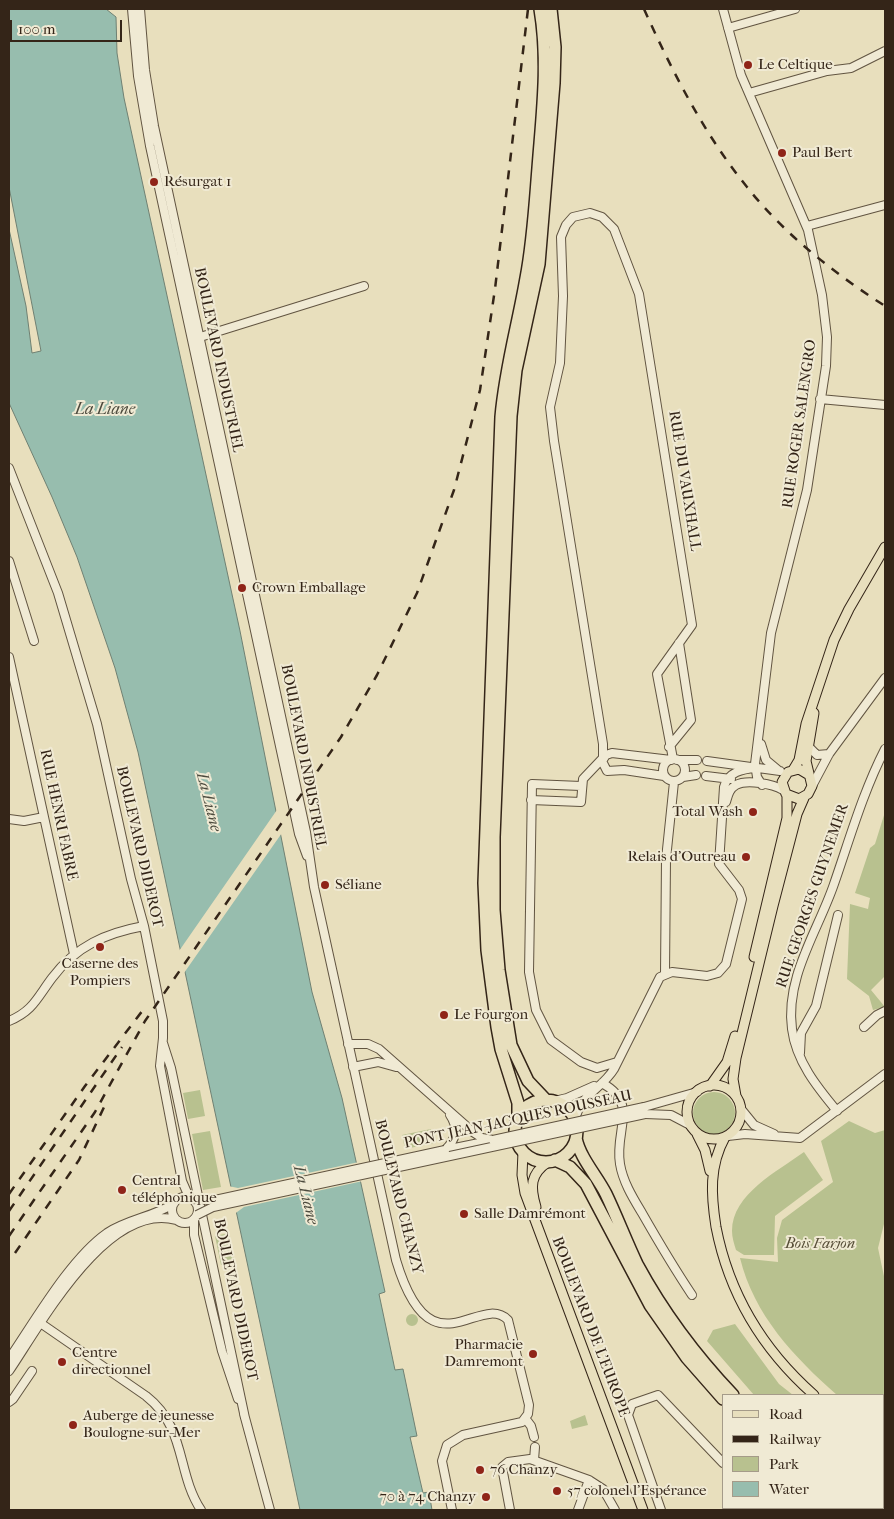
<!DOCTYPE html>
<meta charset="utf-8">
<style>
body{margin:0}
#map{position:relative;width:894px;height:1519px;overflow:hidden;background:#e8dfbd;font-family:"IM FELL French Canon",serif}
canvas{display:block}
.frame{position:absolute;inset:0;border:10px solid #342518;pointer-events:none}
.legend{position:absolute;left:722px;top:1394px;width:162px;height:115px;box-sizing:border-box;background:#f0ead4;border:1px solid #a59b89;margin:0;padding:6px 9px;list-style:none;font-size:15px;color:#342518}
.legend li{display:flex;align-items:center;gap:10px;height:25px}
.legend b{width:25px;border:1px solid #a59b89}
.scale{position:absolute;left:10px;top:20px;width:112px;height:22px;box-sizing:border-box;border:2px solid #342518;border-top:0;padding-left:6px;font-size:15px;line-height:18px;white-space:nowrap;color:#342518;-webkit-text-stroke:4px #f0ead4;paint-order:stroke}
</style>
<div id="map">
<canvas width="894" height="1519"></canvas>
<div class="frame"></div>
<ul class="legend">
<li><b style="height:6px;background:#e8dfbd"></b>Road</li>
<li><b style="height:6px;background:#342518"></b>Railway</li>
<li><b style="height:14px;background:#b8c18f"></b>Park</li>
<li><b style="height:14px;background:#97bdae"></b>Water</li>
</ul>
<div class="scale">100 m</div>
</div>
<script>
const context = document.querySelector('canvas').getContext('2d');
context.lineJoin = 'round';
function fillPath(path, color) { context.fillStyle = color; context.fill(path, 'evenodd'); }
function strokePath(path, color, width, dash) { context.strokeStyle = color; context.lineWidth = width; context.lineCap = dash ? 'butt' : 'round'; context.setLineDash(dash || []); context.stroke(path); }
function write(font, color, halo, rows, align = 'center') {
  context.font = font + ' "IM FELL French Canon",serif'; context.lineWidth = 4; context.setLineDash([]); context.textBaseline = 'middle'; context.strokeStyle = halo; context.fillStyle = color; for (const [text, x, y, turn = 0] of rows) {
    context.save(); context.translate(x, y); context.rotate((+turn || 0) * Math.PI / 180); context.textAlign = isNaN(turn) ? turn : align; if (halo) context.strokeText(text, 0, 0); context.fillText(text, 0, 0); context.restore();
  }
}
const green = new Path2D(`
 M885 812V976L871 990 885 1007 873 1010 869 996 847 979 850 904 868 909 870 898 855 893 870 848 875 844Z
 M200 1090 205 1116 188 1119 183 1093Z
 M693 1113a21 21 0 1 1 42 0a21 21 0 1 1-42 0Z
 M849 1121 875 1133 885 1130V1220L878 1248 885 1281V1430L883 1429V1395H837C794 1357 754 1315 740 1258L778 1262 777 1238 782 1220 833 1182 821 1141Z
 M431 1129 434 1143 405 1149 402 1135Z
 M210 1131 221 1187 203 1190 192 1134Z
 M804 1152 823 1180 775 1216 774 1255H744L736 1250C734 1244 732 1237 732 1231 732 1194 778 1171 804 1152Z
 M229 1233 235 1262 221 1265 215 1236Z
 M406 1320a6 6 0 1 1 12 0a6 6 0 1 1-12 0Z
 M735 1324 779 1384 793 1395H754L707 1341 713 1330Z
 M585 1415 588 1425 572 1429 570 1421Z`);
const water = new Path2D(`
 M9 9H106L116 17 117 53 124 98 240 631 312 992 342 1098 385 1292 379 1294 395 1370 403 1369 417 1436 410 1437 423 1493 429 1492 432 1510H300L138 752 115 668 77 557 52 497 9 403V229L26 306 32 353 41 351 9 187Z`);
const pier = new Path2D(`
 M279 807 284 830 184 973 179 951Z
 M359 1162 363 1181 244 1207 233 1215 228 1186 238 1188Z`);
const minor = new Path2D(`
 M132 9 138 76 150 146 299 834 307 856
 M140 9 145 70 154 126 306 832 314 887 396 1260C431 1377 479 1291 508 1320L529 1405 528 1414 522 1422 463 1435 447 1445 442 1461 452 1510
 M723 9 741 75 808 230 822 295 827 337 826 366 807 490 771 633 755 764 757 777 762 785
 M728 28 795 9
 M749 93 827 71 851 68 885 51
 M807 226 885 205
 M197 338 364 286
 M820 399 885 405
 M9 468 58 593 97 724 131 879 144 926 163 1021V1038L160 1066 182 1181 189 1197
 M9 561 34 641
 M9 657 74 954
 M761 744 766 760 778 770
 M808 746 817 755 829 754
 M669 747 691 720 679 643
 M603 758V744L554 441 550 407 560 363 563 296 561 237 566 225 573 217 590 213 602 217 614 229 639 294 692 625 657 674 673 759
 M663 770a11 11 0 1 1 22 0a11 11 0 1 1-22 0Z
 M677 760H697
 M707 761 780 771
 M664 776 624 770 607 771 602 761 606 755 612 753 671 760
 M706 776 731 779
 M683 777 696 775
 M581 786 532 784 529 972 536 1010 551 1040 581 1062 597 1068 617 1062
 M812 786 829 754 885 678
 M531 800 581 802 583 779 602 759
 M726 802C728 795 729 789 736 785 747 779 773 784 783 790
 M9 819 24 821 44 817
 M665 974 666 859 674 782
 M9 1021C33 1011 37 998 52 978 76 946 106 933 144 926
 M864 1027 877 1015 885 1011
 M163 1043 171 1068 245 1418
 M348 1044H368L379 1049 473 1132 482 1138 493 1140
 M800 1053 801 1033 816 1006 838 915
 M353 1067 378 1062 396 1067
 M602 1083C640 1104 614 1130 620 1164 623 1182 633 1198 642 1213 658 1241 674 1268 692 1295
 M554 1101 567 1098 594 1086
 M644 1107 697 1092
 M741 1109 754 1125 774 1134
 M837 1111C817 1087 796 1061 792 1029 785 977 818 931 834 884 850 838 863 792 885 749
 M645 1114 671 1115 690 1125
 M575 1121C579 1095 602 1089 614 1069L660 977 672 972 707 976 718 973 726 964 742 899 739 890 719 864 724 787C728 772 742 769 756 768
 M728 1136 745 1134 800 1138 885 1074
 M445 1150 489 1141
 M445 1150C456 1140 459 1128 450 1115
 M172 1210a13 13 0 1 1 26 0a13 13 0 1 1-26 0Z
 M194 1219V1235L222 1351 238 1399
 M36 1320 146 1396C187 1428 176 1472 201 1510
 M9 1359C35 1321 70 1259 107 1233 128 1219 153 1217 173 1204
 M9 1371C41 1324 107 1201 176 1220
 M9 1402 13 1399 32 1371
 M244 1414 270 1510
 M525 1418 531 1426 534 1437
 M534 1460 535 1447
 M778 1508 781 1510
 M510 1510 502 1467 508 1462 530 1459 589 1480 603 1489 615 1510
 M578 1510 589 1480
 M661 1510 628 1415 632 1404 658 1395 723 1463`);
const major = new Path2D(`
 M793 770 799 760 806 724 834 640 849 609 885 547
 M809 775 799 769 788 772 782 782 786 794 799 799 808 794 812 786 806 761 814 713
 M754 957 787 818V795
 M687 1112a27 27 0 1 1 54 0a27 27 0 1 1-54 0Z
 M710 1086 727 1062 735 1036
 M736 1096 733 1079 736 1058 773 906 797 814 804 798
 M697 1134 705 1150 710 1171
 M725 1137C709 1166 711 1195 716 1227 729 1294 763 1350 814 1395
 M523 1152 522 1175 525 1193 643 1510
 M536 1207C530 1187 530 1174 548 1162
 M883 1446 885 1448`);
const highway = new Path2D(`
 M515 1131a31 31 0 1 1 62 0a31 31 0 1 1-62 0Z
 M546 1100 528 1081 511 1045 499 970 494 910V837L511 416 516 370 539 264 554 83 555 47 551 9
 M518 1115V1103L501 1049 497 1027 487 950 484 883 501 417C505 369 518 325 526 278 533 242 535 205 538 168 542 115 549 62 540 9
 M576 1138C580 1158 597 1176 606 1194 617 1217 626 1241 637 1264 663 1312 695 1355 733 1395
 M555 1160 570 1167 586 1184 650 1305 687 1358 723 1399
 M883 1504 885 1505
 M870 1508 874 1510`);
const rail = new Path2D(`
 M644 9C672 71 704 134 747 187 784 234 835 274 885 306
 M9 1194 85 1086 143 1010
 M9 1211 122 1047
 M9 1236 95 1112 145 1021 341 737 377 675 417 593 454 490 480 390 495 289 528 9
 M15 1253 79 1160 105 1105`);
const minorBridge = new Path2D(`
 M493 1140 644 1107
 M192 1199 215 1200 445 1150
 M197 1215 213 1207 645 1114`);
const markers = [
 [748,65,5,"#8f2418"],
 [782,153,5,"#8f2418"],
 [154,182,5,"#8f2418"],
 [242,588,5,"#8f2418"],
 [753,812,5,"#8f2418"],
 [746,857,5,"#8f2418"],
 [325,885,5,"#8f2418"],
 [100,947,5,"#8f2418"],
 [444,1015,5,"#8f2418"],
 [122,1190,5,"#8f2418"],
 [464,1214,5,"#8f2418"],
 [533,1354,5,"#8f2418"],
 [62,1362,5,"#8f2418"],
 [73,1425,5,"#8f2418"],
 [480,1470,5,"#8f2418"],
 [557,1491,5,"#8f2418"],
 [486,1497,5,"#8f2418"]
];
const poiNames = [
 ["Le Celtique",758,65],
 ["Paul Bert",792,153],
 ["Résurgat 1",164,182],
 ["Crown Emballage",252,588],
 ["Total Wash",743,812,"right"],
 ["Relais d'Outreau",736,857,"right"],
 ["Séliane",335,885],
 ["Caserne des",100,964,"center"],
 ["Pompiers",100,981,"center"],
 ["Le Fourgon",454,1015],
 ["Central",132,1181],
 ["téléphonique",132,1198],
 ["Salle Damrémont",474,1214],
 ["Pharmacie",523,1345,"right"],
 ["Damremont",523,1362,"right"],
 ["Centre",72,1353],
 ["directionnel",72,1370],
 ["Auberge de jeunesse",83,1416],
 ["Boulogne-sur-Mer",83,1433],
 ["76 Chanzy",490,1470],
 ["57 colonel l'Espérance",567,1491],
 ["70 à 74 Chanzy",476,1497,"right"]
];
const streetNames = [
 ["BOULEVARD INDUSTRIEL",218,360,78],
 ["RUE ROGER SALENGRO",800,424,-82],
 ["RUE DU VAUXHALL",684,481,81],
 ["BOULEVARD INDUSTRIEL",303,757,79],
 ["RUE HENRI FABRE",58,815,78],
 ["BOULEVARD DIDEROT",139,847,77],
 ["RUE GEORGES GUYNEMER",813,896,-71],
 ["PONT JEAN-JACQUES ROUSSEAU",518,1120,-12],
 ["BOULEVARD CHANZY",398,1197,76],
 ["BOULEVARD DIDEROT",235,1300,78],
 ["BOULEVARD DE L'EUROPE",590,1327,69]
];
const parkNames = [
 ["Bois Farjon",820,1244]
];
const waterNames = [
 ["La Liane",105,410],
 ["La Liane",208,802,76],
 ["La Liane",305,1195,76]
];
fillPath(green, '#b8c18f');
fillPath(water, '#97bdae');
strokePath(water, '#6f8072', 1);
fillPath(pier, '#e8dfbd');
strokePath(minor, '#615441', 10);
strokePath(major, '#342518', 11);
strokePath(highway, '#342518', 14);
strokePath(minor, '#f0ead4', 8);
strokePath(major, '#e8dfbd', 9);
strokePath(highway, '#e8dfbd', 11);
strokePath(rail, '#342518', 2.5, [9, 9]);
strokePath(minorBridge, '#615441', 10, []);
strokePath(minorBridge, '#f0ead4', 8);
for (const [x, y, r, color] of markers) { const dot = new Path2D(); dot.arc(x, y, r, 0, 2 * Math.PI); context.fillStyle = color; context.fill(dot); strokePath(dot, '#f0ead4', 2); }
write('15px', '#342518', '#f0ead4', poiNames, 'left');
write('15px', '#342518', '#f0ead4', streetNames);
write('italic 15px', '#554c36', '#f0ead4', parkNames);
write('italic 16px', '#4d4b3e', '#f0ead4', waterNames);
</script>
